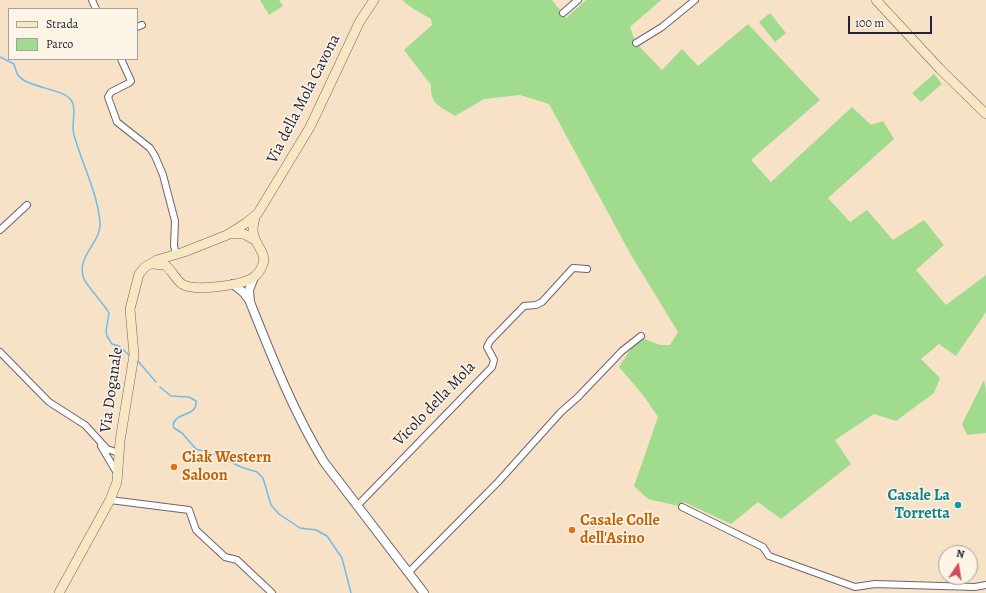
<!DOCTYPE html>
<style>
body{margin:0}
#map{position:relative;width:986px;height:593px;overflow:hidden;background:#f7e2c8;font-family:Alegreya,serif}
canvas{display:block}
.legend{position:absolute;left:8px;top:8px;width:130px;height:52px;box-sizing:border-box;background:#fcf5e5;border:1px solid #a5a1a1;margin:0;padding:5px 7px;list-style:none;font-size:12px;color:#22223b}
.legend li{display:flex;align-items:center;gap:8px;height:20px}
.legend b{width:20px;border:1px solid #a5a1a1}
.north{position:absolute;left:938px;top:545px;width:40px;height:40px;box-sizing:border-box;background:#fcf5e5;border:1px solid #a5a1a1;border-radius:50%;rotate:12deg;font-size:11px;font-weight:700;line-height:16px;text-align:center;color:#22223b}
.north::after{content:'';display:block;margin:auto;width:14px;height:18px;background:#d1495b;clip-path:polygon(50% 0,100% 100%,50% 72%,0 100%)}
.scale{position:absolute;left:848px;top:16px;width:84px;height:18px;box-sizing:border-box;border:2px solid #22223b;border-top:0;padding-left:5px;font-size:12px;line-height:14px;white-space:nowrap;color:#22223b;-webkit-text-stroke:3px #fcf5e5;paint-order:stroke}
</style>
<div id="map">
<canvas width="986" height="593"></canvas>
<ul class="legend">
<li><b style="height:5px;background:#f7e8c3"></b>Strada</li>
<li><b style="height:11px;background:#a0db8e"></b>Parco</li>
</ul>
<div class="north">N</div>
<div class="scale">100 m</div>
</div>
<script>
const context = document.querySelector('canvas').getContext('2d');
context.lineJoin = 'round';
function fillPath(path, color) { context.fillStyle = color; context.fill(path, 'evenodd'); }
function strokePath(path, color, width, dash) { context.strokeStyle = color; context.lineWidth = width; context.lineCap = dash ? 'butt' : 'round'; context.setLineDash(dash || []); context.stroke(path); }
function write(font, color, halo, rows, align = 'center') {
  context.font = font + ' Alegreya,serif'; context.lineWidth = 3; context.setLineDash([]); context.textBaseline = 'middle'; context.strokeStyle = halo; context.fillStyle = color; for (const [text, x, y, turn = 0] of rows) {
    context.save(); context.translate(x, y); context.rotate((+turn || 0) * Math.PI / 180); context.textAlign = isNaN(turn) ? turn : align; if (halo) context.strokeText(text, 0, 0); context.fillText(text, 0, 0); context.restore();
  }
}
const green = new Path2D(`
 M260 0H279L283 6 269 15Z
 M402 0H552L566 18 586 0H661L630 27 636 43 662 70 682 49 698 66 748 24 820 100 751 160 771 182 852 107 871 125 883 121 894 139 828 198 850 222 867 210 893 240 924 220 944 245 916 270 946 305 986 275V312L956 356 939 344 921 359 940 378 934 393 896 421 874 414 835 440 851 464 781 519 758 502 731 524 684 502 679 506 648 499 634 486 658 417 643 395 619 367 634 344 642 338 660 345H670L678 332 631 255 549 104 520 95 484 99 455 116C440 106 430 105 431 85L404 50 432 25 431 19 412 8Z
 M770 13 786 33 775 42 759 22Z
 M934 74 942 84 921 102 912 93Z
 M984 380 986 390V433L967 435 962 424Z`);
const stream = new Path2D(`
 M0 57 14 64C15 67 16 72 18 75 29 90 68 87 73 104 76 113 71 125 74 135 82 164 97 191 100 222 102 243 75 256 84 279 87 286 104 304 109 313L106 331 107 336 112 344 119 346 130 356
 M138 361 156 382
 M160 387 171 396 189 397 196 401C198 417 176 411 173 425L174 428 182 433 196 449 214 454 241 467 257 472 263 478 271 505 279 514 300 528 316 530 327 536 342 558 351 593`);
const minor = new Path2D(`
 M92 0 96 9
 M563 13 578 0
 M137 27 142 25
 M636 43 662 27 695 0
 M121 59 131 81 129 83 111 92 108 97 117 122 150 148 155 156 163 175 175 221 174 246 176 254
 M0 230 27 205
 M0 352 49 402 85 425 107 449 119 453
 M101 446 117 473
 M110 500 189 510 196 530 225 557 237 560 272 593
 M357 506 492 367 494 360 487 347 490 341 524 306 536 305 542 302 573 268 587 269
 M682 507 763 547 769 556 855 587 875 584 975 587 986 585
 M408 573 498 482 561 412 578 397 622 351 641 336`);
const tertiary = new Path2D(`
 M254 277 249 290 250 302C272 357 293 411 324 462L424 593
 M233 284 244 293 250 301`);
const secondary = new Path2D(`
 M876 0 940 69 986 114
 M230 234H244L255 240
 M153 264 165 265C172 270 175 279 182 284 194 292 239 285 251 279 256 276 261 270 263 264 268 248 245 242 256 215
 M59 593 110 500 117 482 120 441 134 355 130 309 139 274 145 267 157 260 184 252 227 235 246 223 258 213 310 127 360 21 374 0`);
const markers = [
 [174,467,4,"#e8710a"],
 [958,505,4,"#0f9aa8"],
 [572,530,4,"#e8710a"]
];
const streetNames = [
 ["Via della Mola Cavona",304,99,-63],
 ["Via Doganale",112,390,-82],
 ["Vicolo della Mola",435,404,-46]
];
const foodNames = [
 ["Ciak Western",182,458],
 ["Saloon",182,476],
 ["Casale Colle",580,521],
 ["dell'Asino",580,539]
];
const cultureNames = [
 ["Casale La",950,496],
 ["Torretta",950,514]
];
fillPath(green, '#a0db8e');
strokePath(stream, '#70bbe9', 1.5);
strokePath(minor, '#6d656c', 8);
strokePath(tertiary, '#6d656c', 10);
strokePath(secondary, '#6d656c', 10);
strokePath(minor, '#fff', 6);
strokePath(tertiary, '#fff', 8);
strokePath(secondary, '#f7e8c3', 9);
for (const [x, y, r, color] of markers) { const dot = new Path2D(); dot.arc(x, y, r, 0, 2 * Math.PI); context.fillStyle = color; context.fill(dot); strokePath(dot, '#fcf5e5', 1.5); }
write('16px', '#22223b', '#fcf5e5', streetNames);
write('bold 16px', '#c56008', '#fcf5e5', foodNames, 'left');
write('bold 16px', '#0d838f', '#fcf5e5', cultureNames, 'right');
</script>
